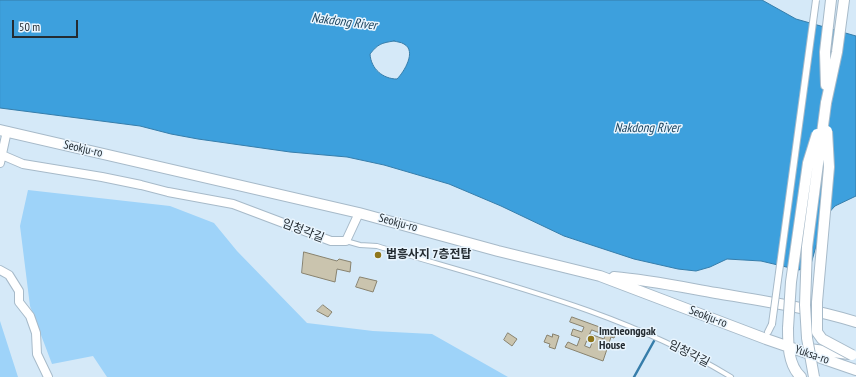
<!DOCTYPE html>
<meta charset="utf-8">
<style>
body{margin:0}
#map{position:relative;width:856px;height:377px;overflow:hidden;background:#d5e9f8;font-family:"PT Sans Narrow",sans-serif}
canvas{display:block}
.scale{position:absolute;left:12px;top:20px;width:66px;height:18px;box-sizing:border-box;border:2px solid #242c32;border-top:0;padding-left:5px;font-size:12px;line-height:14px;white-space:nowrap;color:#242c32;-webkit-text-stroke:3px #e9f5fe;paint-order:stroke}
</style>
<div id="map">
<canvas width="856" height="377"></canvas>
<div class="scale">50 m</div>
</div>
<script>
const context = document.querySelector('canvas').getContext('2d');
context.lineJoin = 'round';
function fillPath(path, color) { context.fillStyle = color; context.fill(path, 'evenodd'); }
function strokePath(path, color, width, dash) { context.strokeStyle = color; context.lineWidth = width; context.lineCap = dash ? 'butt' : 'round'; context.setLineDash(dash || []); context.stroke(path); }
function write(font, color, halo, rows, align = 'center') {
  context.font = font + ' "PT Sans Narrow","Noto Sans KR",sans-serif'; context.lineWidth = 3; context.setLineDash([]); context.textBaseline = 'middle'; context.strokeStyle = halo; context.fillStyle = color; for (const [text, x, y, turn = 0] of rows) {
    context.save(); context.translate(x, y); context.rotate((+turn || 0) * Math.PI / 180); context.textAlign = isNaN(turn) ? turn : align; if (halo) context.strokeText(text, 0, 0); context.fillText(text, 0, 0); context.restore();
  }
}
const green = new Path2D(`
 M28 190 170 206 214 223 237 251 307 323 373 331 432 334 508 377H107L93 356 52 364 30 306 20 226Z
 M0 321 18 377H0Z`);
const water = new Path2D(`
 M0 0H762L796 19 856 36V196L835 206 824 218 811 264 799 270 761 261 727 259 710 267 696 271 678 269 634 259 564 236 501 206 449 184 384 165 347 157 290 152 198 139 171 134 140 126 0 108ZM394 41C397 42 401 42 404 44 417 51 404 72 397 79 383 79 371 69 370 54 378 44 381 43 394 41Z`);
const stream = new Path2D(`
 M634 377 654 341`);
const building = new Path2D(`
 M304 252 337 261 339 259 351 262 350 272 337 269 335 282 302 273Z
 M360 277 377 281 373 292 356 287Z
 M323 305 332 312 328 317 317 311Z
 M572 317 616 333 614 338 611 337 603 361 565 347 568 342 577 346 580 338 571 335 573 329 582 332 584 327 570 322ZM592 330 605 335 604 339 590 334ZM587 341 592 343 590 348 585 346Z
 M508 333 517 339 512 346 504 340Z
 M553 334 559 336 555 349 549 347 550 344 544 342 547 335 552 337Z`);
const service = new Path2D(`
 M346 241 360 245 377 246C497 282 623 311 731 377`);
const pedestrian = new Path2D(`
 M768 332 772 324`);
const minor = new Path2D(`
 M2 155 23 164 102 177 141 185 168 192 233 204 331 241H346L359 213
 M0 163 7 131
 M0 270 9 275 19 291V302L30 316 36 333 37 354 48 377`);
const tertiary = new Path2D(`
 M826 85 825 52 831 0
 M826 103 837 52 844 0
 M0 130 359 213 498 251 600 276 766 339 856 370
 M614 277C649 280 682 287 716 293 763 301 810 308 856 322
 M788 328C788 344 788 365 801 377
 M809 349 849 354`);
const pedestrianBridge = new Path2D(`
 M772 324 816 0`);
const tertiaryBridge = new Path2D(`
 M827 131 829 167 817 302V332L822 339 852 355
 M788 328 791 282 808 163 817 134
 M814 377 807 338 805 305 807 247 826 103`);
const markers = [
 [378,255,4,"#8f761b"],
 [591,339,4,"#8f761b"]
];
const streetNames = [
 ["Seokju-ro",83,149,13],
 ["Seokju-ro",398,223,15],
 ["임청각길",303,231,21],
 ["Seokju-ro",708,317,21],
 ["임청각길",689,354,27],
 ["Yuksa-ro",812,355,19]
];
const poiNames = [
 ["법흥사지 7층전탑",386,255],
 ["Imcheonggak",599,332],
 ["House",599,346]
];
const waterNames = [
 ["Nakdong River",344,22,7],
 ["Nakdong River",647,128]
];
fillPath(green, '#9ed3f9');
fillPath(water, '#3da0dd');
strokePath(water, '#367daa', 1);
strokePath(stream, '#367daa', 2.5);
fillPath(building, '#cac4ae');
strokePath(building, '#88826e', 1);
strokePath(service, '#a7bac9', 6);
strokePath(pedestrian, '#a7bac9', 8);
strokePath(minor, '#a7bac9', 10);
strokePath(tertiary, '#a7bac9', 12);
strokePath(service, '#fff', 4);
strokePath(pedestrian, '#fff', 6);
strokePath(minor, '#fff', 8);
strokePath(tertiary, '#fff', 10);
strokePath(pedestrianBridge, '#a7bac9', 8, []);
strokePath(tertiaryBridge, '#a7bac9', 12, []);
strokePath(pedestrianBridge, '#fff', 6);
strokePath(tertiaryBridge, '#fff', 10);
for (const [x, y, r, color] of markers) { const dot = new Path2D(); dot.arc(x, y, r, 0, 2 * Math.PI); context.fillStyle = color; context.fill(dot); strokePath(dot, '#e9f5fe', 1.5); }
write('12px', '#242c32', '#e9f5fe', streetNames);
write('bold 12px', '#242c32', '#e9f5fe', poiNames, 'left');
write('italic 13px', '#1c445e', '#e9f5fe', waterNames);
</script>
